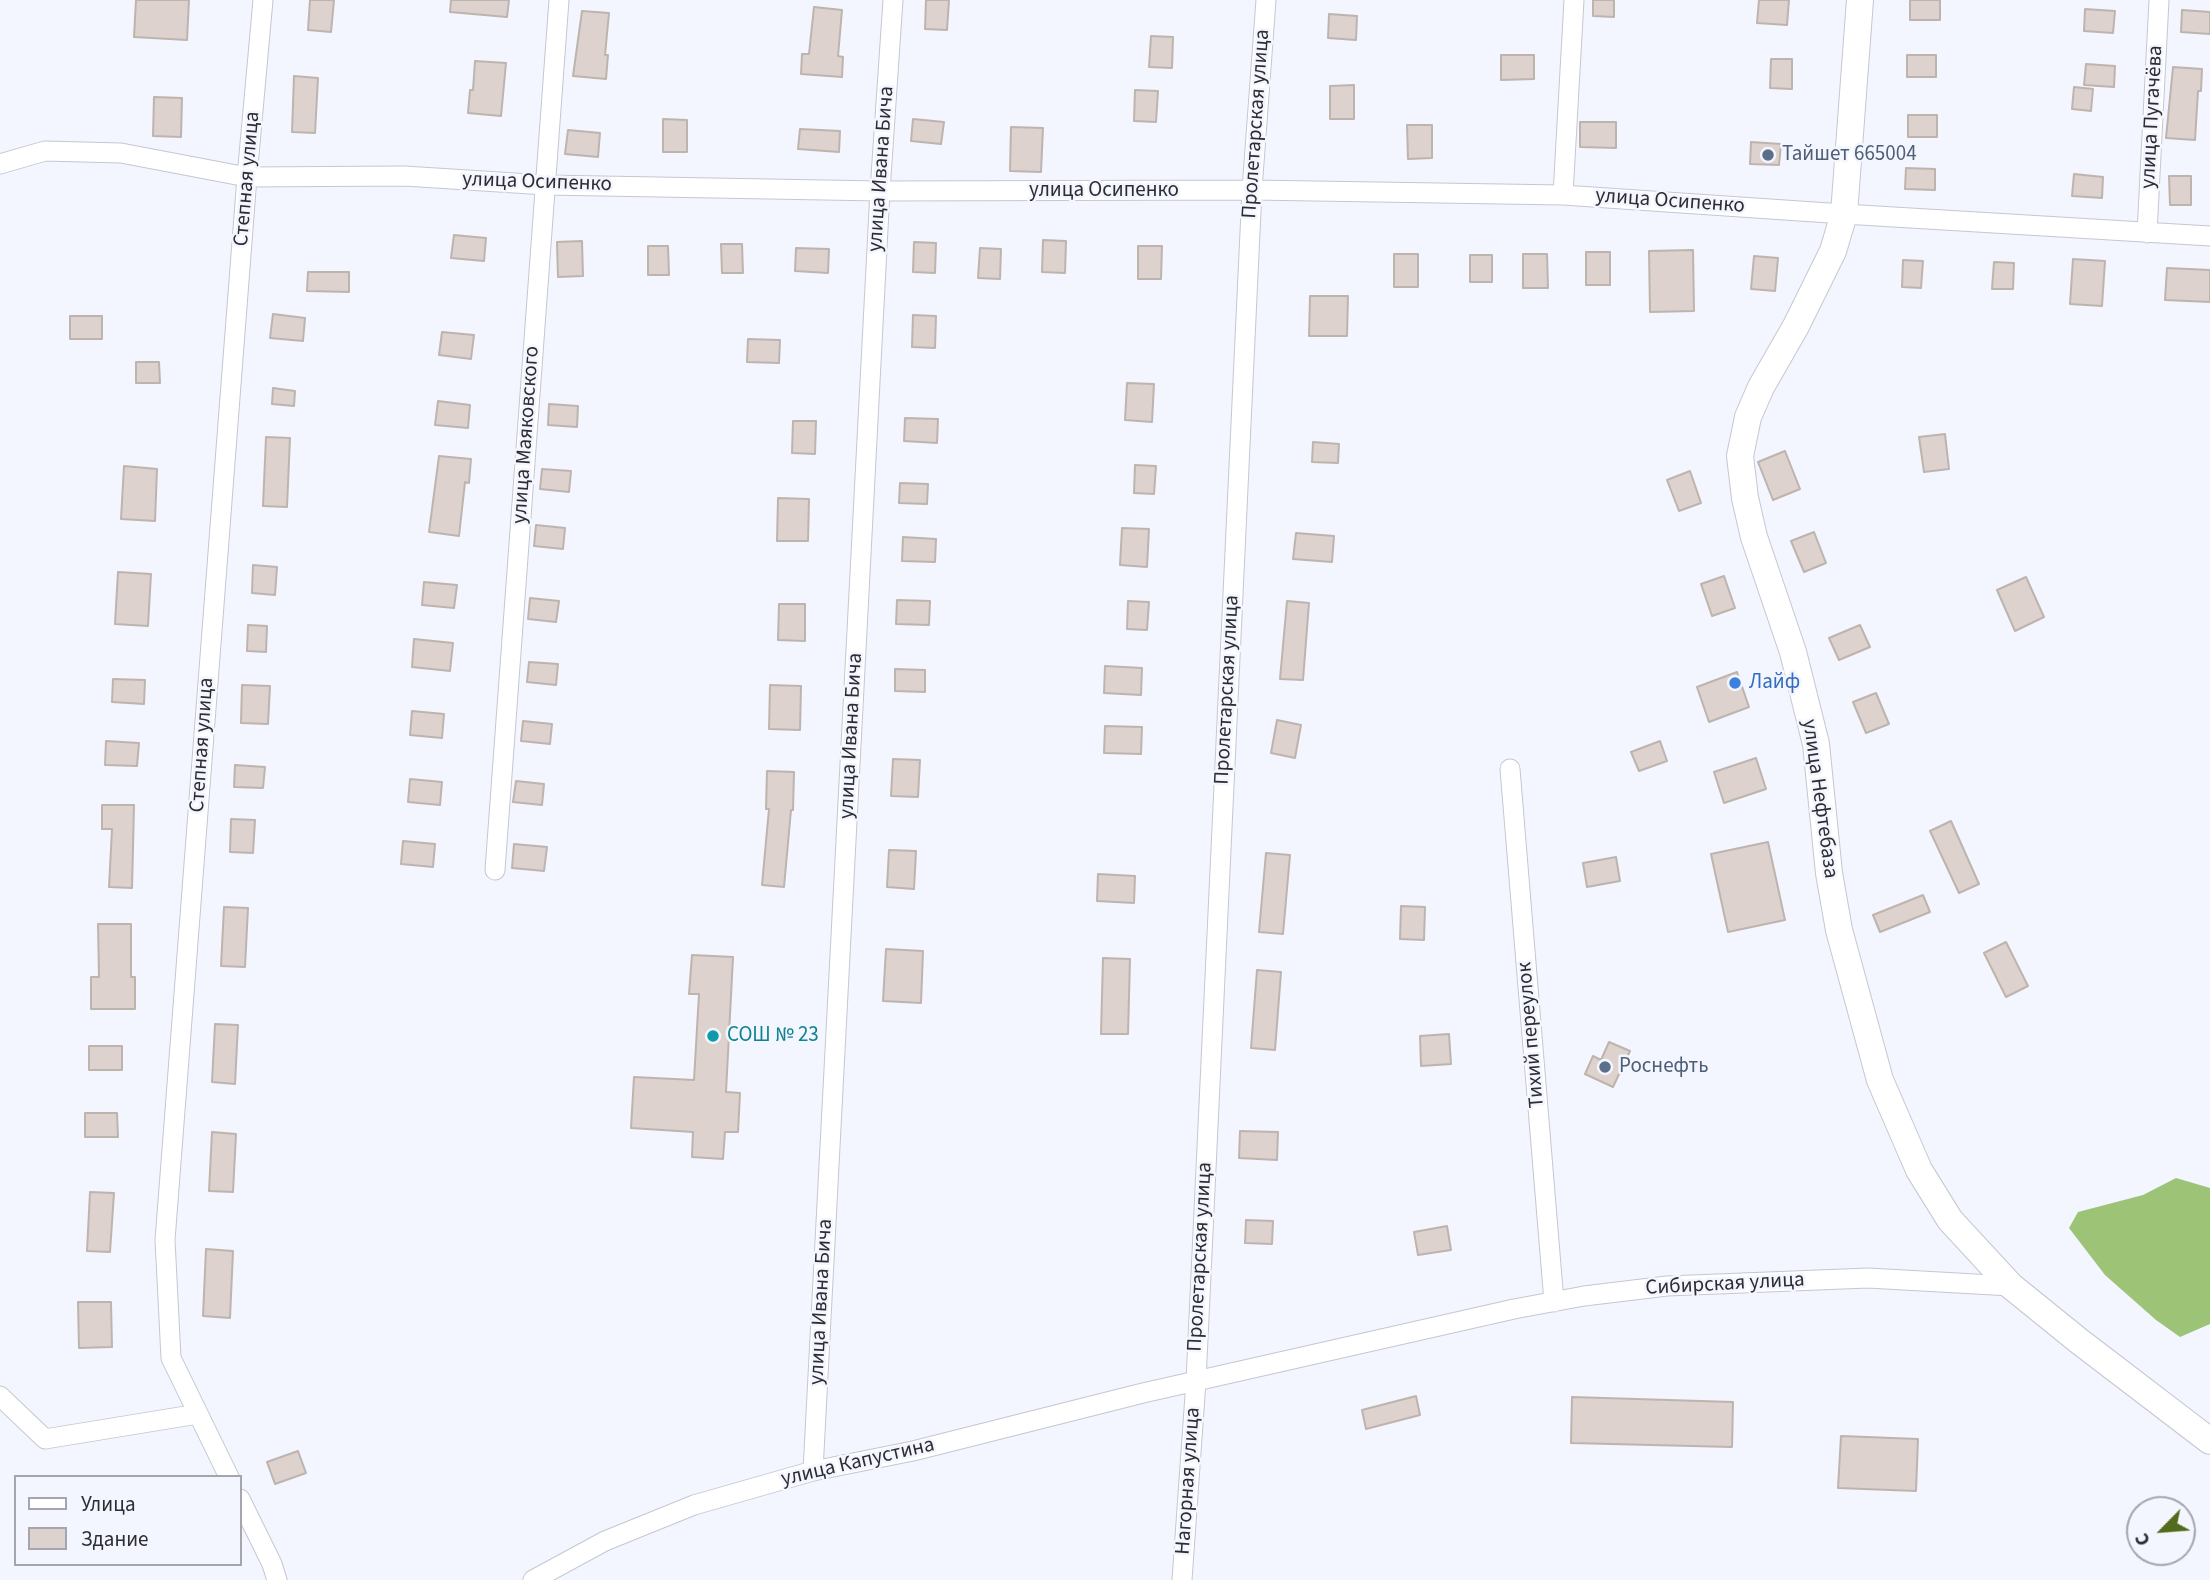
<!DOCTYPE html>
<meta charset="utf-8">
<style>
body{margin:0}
#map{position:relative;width:2210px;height:1580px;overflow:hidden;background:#f3f5ff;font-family:"Source Sans 3",sans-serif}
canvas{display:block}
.legend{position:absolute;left:14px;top:1475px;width:228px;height:91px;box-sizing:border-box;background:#f3f5ff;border:2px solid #a4a5ad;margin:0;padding:9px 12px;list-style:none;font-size:21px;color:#2d2d31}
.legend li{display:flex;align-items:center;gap:14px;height:35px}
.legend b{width:35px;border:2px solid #a4a5ad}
.north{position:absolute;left:2126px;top:1496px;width:70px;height:70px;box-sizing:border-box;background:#f3f5ff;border:2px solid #a4a5ad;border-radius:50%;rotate:245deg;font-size:19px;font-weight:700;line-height:28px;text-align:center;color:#2d2d31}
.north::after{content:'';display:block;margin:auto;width:24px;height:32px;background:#526b1c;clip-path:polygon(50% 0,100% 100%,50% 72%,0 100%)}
</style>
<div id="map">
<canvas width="2210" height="1580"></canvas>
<ul class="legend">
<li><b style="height:9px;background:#fff"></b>Улица</li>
<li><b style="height:19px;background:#ddd2cd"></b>Здание</li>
</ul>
<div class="north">С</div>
</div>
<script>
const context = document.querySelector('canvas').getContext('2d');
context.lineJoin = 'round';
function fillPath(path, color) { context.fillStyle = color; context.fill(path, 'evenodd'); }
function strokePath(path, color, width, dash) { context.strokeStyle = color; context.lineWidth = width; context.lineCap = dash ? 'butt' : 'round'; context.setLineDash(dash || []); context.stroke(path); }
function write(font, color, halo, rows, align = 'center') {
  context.font = font + ' "Source Sans 3",sans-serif'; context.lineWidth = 5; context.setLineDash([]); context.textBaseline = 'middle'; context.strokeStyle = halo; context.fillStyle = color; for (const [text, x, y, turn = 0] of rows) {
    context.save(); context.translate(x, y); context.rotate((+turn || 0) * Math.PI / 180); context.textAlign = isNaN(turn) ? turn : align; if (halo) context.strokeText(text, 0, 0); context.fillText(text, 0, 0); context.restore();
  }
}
const forest = new Path2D(`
 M2176 1178 2210 1188V1324L2180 1337 2156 1320 2105 1275 2069 1228 2078 1212 2143 1195Z`);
const building = new Path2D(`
 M136 0H189L187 40 134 37Z
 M310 0H334L331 32 308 30Z
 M451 0H509L507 17 450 12Z
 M926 0H949L947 30 925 29Z
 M1593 0H1614V17L1593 16Z
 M1759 0H1789L1787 25 1757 23Z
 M1910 0H1940V20H1910Z
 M814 7 842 10 838 56 843 57 842 77 801 74 802 54H809Z
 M2085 9 2115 11 2113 33 2084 31Z
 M2182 10 2210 12V34L2181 32Z
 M582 11 609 13 605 55H608L606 79 573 76Z
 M1329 14 1357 16 1356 40 1328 38Z
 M1151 36 1173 37 1172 68 1149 67Z
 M1501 55H1534V79L1501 80Z
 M1907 55H1936V77H1907Z
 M1771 59H1792V89L1770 88Z
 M475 61 506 63 501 116 468 113 470 90H473Z
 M2086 64 2115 66 2114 87 2084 85Z
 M2173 67 2202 69 2201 91H2198L2195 140 2166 138Z
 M294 76 318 78 315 133 292 132Z
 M1354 85V119H1330V86Z
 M2074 87 2093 89 2091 111 2072 109Z
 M1135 90 1158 91 1156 122 1134 121Z
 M154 97 182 98 181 137 153 136Z
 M1908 115H1937V137H1908Z
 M663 119 687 120V152H663Z
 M913 119 944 122 941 144 911 141Z
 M1580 122H1616V148L1580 147Z
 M1407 125H1432V158L1408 159Z
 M1011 127 1043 128 1041 172 1010 171Z
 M800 129 840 131 839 152 798 149Z
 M568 130 600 133 598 157 565 154Z
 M1751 142 1781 144 1779 165 1750 164Z
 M1906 168 1935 169V190L1905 189Z
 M2074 174 2103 177 2102 198 2072 196Z
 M2169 176H2191V205H2170Z
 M454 235 486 238 484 261 451 258Z
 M1043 240 1066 241 1065 273 1042 272Z
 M582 241 583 276 558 277 557 242Z
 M914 242 936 243 935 273 913 272Z
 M721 244H742L743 273H722Z
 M648 246H668L669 275H648Z
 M1138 246H1162L1161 279H1138Z
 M796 248 829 249 828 273 795 271Z
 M980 248 1001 249 1000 279 978 278Z
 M1693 250 1694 311 1650 312 1649 251Z
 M1586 252H1610V285H1586Z
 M1394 254H1418V287H1394Z
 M1523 254H1547L1548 288H1523Z
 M1470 255H1492V282H1470Z
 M1754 256 1778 258 1775 291 1751 289Z
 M2073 259 2105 261 2102 306 2070 304Z
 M1903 260 1923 261 1921 288 1902 287Z
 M1994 262 2014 263 2013 289H1992Z
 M2167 268 2210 270V302L2165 300Z
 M308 272H349V292L307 291Z
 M1310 296H1348L1347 336H1309Z
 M273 314 305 318 303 341 270 338Z
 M913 315 936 316 935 348 912 347Z
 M70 316H102V339H70Z
 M442 332 474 335 471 359 439 355Z
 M748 339 780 340 779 363 747 362Z
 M136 362H159L160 383H136Z
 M1127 383 1154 384 1152 422 1125 420Z
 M273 388 295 391 294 406 272 404Z
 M438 401 470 405 468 428 435 425Z
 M549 404 578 406 577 427 548 425Z
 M905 418 938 419 937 443 904 441Z
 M793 421H816L815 454 792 453Z
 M1945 434 1949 469 1924 472 1919 437Z
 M266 437 290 438 287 507 263 506Z
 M1313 442 1339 444 1338 463 1312 462Z
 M1785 451 1800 489 1773 500 1758 462Z
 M439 456 471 459 469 483 465 482 459 536 429 532Z
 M1135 465 1156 466 1154 494 1134 493Z
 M124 466 157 469 155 521 121 519Z
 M542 469 571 471 569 492 540 489Z
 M1690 471 1701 503 1679 511 1667 480Z
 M900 483 928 484 927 504 899 503Z
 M778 498 809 499 808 541H777Z
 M536 525 565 528 563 549 534 546Z
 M1122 528 1149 529 1147 567 1120 565Z
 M1814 532 1826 563 1804 572 1791 541Z
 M1296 533 1334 536 1332 562 1293 559Z
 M903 537 936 539 935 562 902 561Z
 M253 565 277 567 275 595 252 593Z
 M118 572 151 574 148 626 115 624Z
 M1724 576 1735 608 1712 616 1701 584Z
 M2026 577 2044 617 2015 631 1997 590Z
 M424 582 457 585 454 608 422 605Z
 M530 598 559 601 556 622 528 619Z
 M897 600 930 601 929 625 896 624Z
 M1128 601 1149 602 1147 630 1127 629Z
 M1287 601 1309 603 1303 680 1280 679Z
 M779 604H805V641L778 640Z
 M248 625 267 626 266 652 247 651Z
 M1860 625 1870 647 1839 660 1829 638Z
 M414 639 453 643 450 671 412 667Z
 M529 662 558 664 556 685 527 682Z
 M1105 666 1142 668 1141 695 1104 693Z
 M895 669 925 670V692L895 691Z
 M1737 672 1749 707 1709 722 1697 687Z
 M113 679 145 680 144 704 112 702Z
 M242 685 270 686 268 724 241 723Z
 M770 685 801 686 800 730 769 729Z
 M1876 693 1889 724 1866 733 1853 702Z
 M412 711 444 714 442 738 410 735Z
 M1277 720 1301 725 1295 758 1271 753Z
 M523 721 552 724 550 744 521 741Z
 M1105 726 1142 727 1141 754 1104 753Z
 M106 741 139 743 137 766 105 765Z
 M1660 741 1667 761 1639 771 1631 752Z
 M1756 758 1766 789 1724 803 1714 772Z
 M893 759 920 760 918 797 891 796Z
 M235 765 265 767 263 788 234 787Z
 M767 771 794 772 793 810H791L784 887 762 885 769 809H766Z
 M410 779 442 782 440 805 408 802Z
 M516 781 544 784 542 805 513 802Z
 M102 805H134L132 888 109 887 112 829H102Z
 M231 819 255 820 253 853 230 852Z
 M1951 821 1979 884 1959 893 1930 831Z
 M403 841 435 844 433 867 401 864Z
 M1768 842 1785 920 1728 932 1711 854Z
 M514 844 547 847 544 871 512 868Z
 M889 850 916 851 914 889 887 887Z
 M1266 853 1290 855 1283 934 1259 932Z
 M1616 857 1620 881 1587 887 1583 863Z
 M1098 874 1135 876 1134 903 1097 901Z
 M1923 895 1930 912 1880 932 1873 915Z
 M1401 906 1425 907 1424 940 1400 939Z
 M224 907 248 908 245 967 221 966Z
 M98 924H131V977H135V1009H91V977H99Z
 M2006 942 2028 986 2006 997 1984 953Z
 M886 949 923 951 921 1003 883 1001Z
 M692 955 733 957 726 1092 740 1093 738 1132H725L723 1159 692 1157 693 1132 631 1128 634 1077 694 1080 699 994H689Z
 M1103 958 1130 959 1128 1034H1101Z
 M1257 970 1281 972 1275 1050 1251 1048Z
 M215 1024 238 1025 235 1084 212 1082Z
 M1449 1034 1451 1064 1421 1066 1420 1036Z
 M1609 1042 1630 1051 1613 1087 1585 1074 1593 1056 1601 1060Z
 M89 1046H122V1070H89Z
 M85 1113H117L118 1137H85Z
 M1240 1131 1278 1132 1277 1160 1239 1158Z
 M212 1132 236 1134 233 1192 209 1191Z
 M90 1192 114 1193 110 1252 87 1251Z
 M1246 1220 1273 1221 1272 1244 1245 1243Z
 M1447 1226 1451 1250 1418 1255 1414 1232Z
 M206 1249 233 1251 230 1318 203 1316Z
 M78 1302H111L112 1347 79 1348Z
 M1416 1396 1420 1415 1366 1429 1362 1410Z
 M1572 1397 1733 1402 1732 1447 1571 1443Z
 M1841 1436 1918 1439 1916 1491 1838 1488Z
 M298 1451 306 1473 275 1484 267 1462Z`);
const street = new Path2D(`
 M0 164 45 151 121 153 247 177 404 176 546 185 880 191 1252 190 1563 195 1844 214 2210 236
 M1563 195 1574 0
 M2147 233 2159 0
 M1510 769 1554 1302
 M495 870 559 0
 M0 1396 45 1439 198 1414
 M813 1471 880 191 893 0
 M229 1477 171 1358 165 1240 247 177 263 0
 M240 1499 272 1564 277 1580
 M533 1580 605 1541 694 1505 813 1471 913 1451 1143 1393 1514 1309 1584 1296 1667 1286 1868 1278 2011 1286
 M1182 1580 1196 1381 1252 190 1266 0`);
const secondary = new Path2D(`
 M1860 0 1844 214 1833 251 1796 326 1761 387 1748 417 1740 456 1745 498 1754 537 1793 652 1816 744 1829 873 1839 930 1880 1080 1919 1170 1950 1220 2011 1286 2079 1341 2210 1441`);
const markers = [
 [1768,155,7,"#5c6f8a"],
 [1735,683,7,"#3f7fe0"],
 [713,1036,7,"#0f9aa8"],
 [1605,1067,7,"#5c6f8a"]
];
const streetNames = [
 ["улица Пугачёва",2153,117,-87],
 ["Пролетарская улица",1257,124,-86],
 ["улица Ивана Бича",882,169,-86],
 ["Степная улица",248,179,-85],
 ["улица Осипенко",537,183,2],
 ["улица Осипенко",1104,191],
 ["улица Осипенко",1670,202,4],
 ["улица Маяковского",527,435,-86],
 ["Пролетарская улица",1228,690,-87],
 ["улица Ивана Бича",852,736,-87],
 ["Степная улица",203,745,-86],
 ["улица Нефтебаза",1819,799,82],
 ["Тихий переулок",1532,1035,-95],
 ["Пролетарская улица",1201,1257,-87],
 ["Сибирская улица",1725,1285,-3],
 ["улица Ивана Бича",822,1302,-87],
 ["улица Капустина",858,1463,-13],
 ["Нагорная улица",1189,1481,-86]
];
const serviceNames = [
 ["Тайшет 665004",1782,155],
 ["Роснефть",1619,1067]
];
const shopNames = [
 ["Лайф",1749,683]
];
const cultureNames = [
 ["СОШ № 23",727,1036]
];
fillPath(forest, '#9dc476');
fillPath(building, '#ddd2cd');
strokePath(building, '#beb4ae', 2);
strokePath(street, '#c5c7d1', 21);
strokePath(secondary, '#c5c7d1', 28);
strokePath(street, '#fff', 19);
strokePath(secondary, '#fff', 26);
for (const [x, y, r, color] of markers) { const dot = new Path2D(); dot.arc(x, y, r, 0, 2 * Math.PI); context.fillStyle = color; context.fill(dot); strokePath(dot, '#f3f5ff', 2.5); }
write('21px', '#2d2d31', '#f3f5ff', streetNames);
write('21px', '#4e5e75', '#f3f5ff', serviceNames, 'left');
write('21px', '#366cbe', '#f3f5ff', shopNames, 'left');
write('21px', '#0d838f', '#f3f5ff', cultureNames, 'left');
</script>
